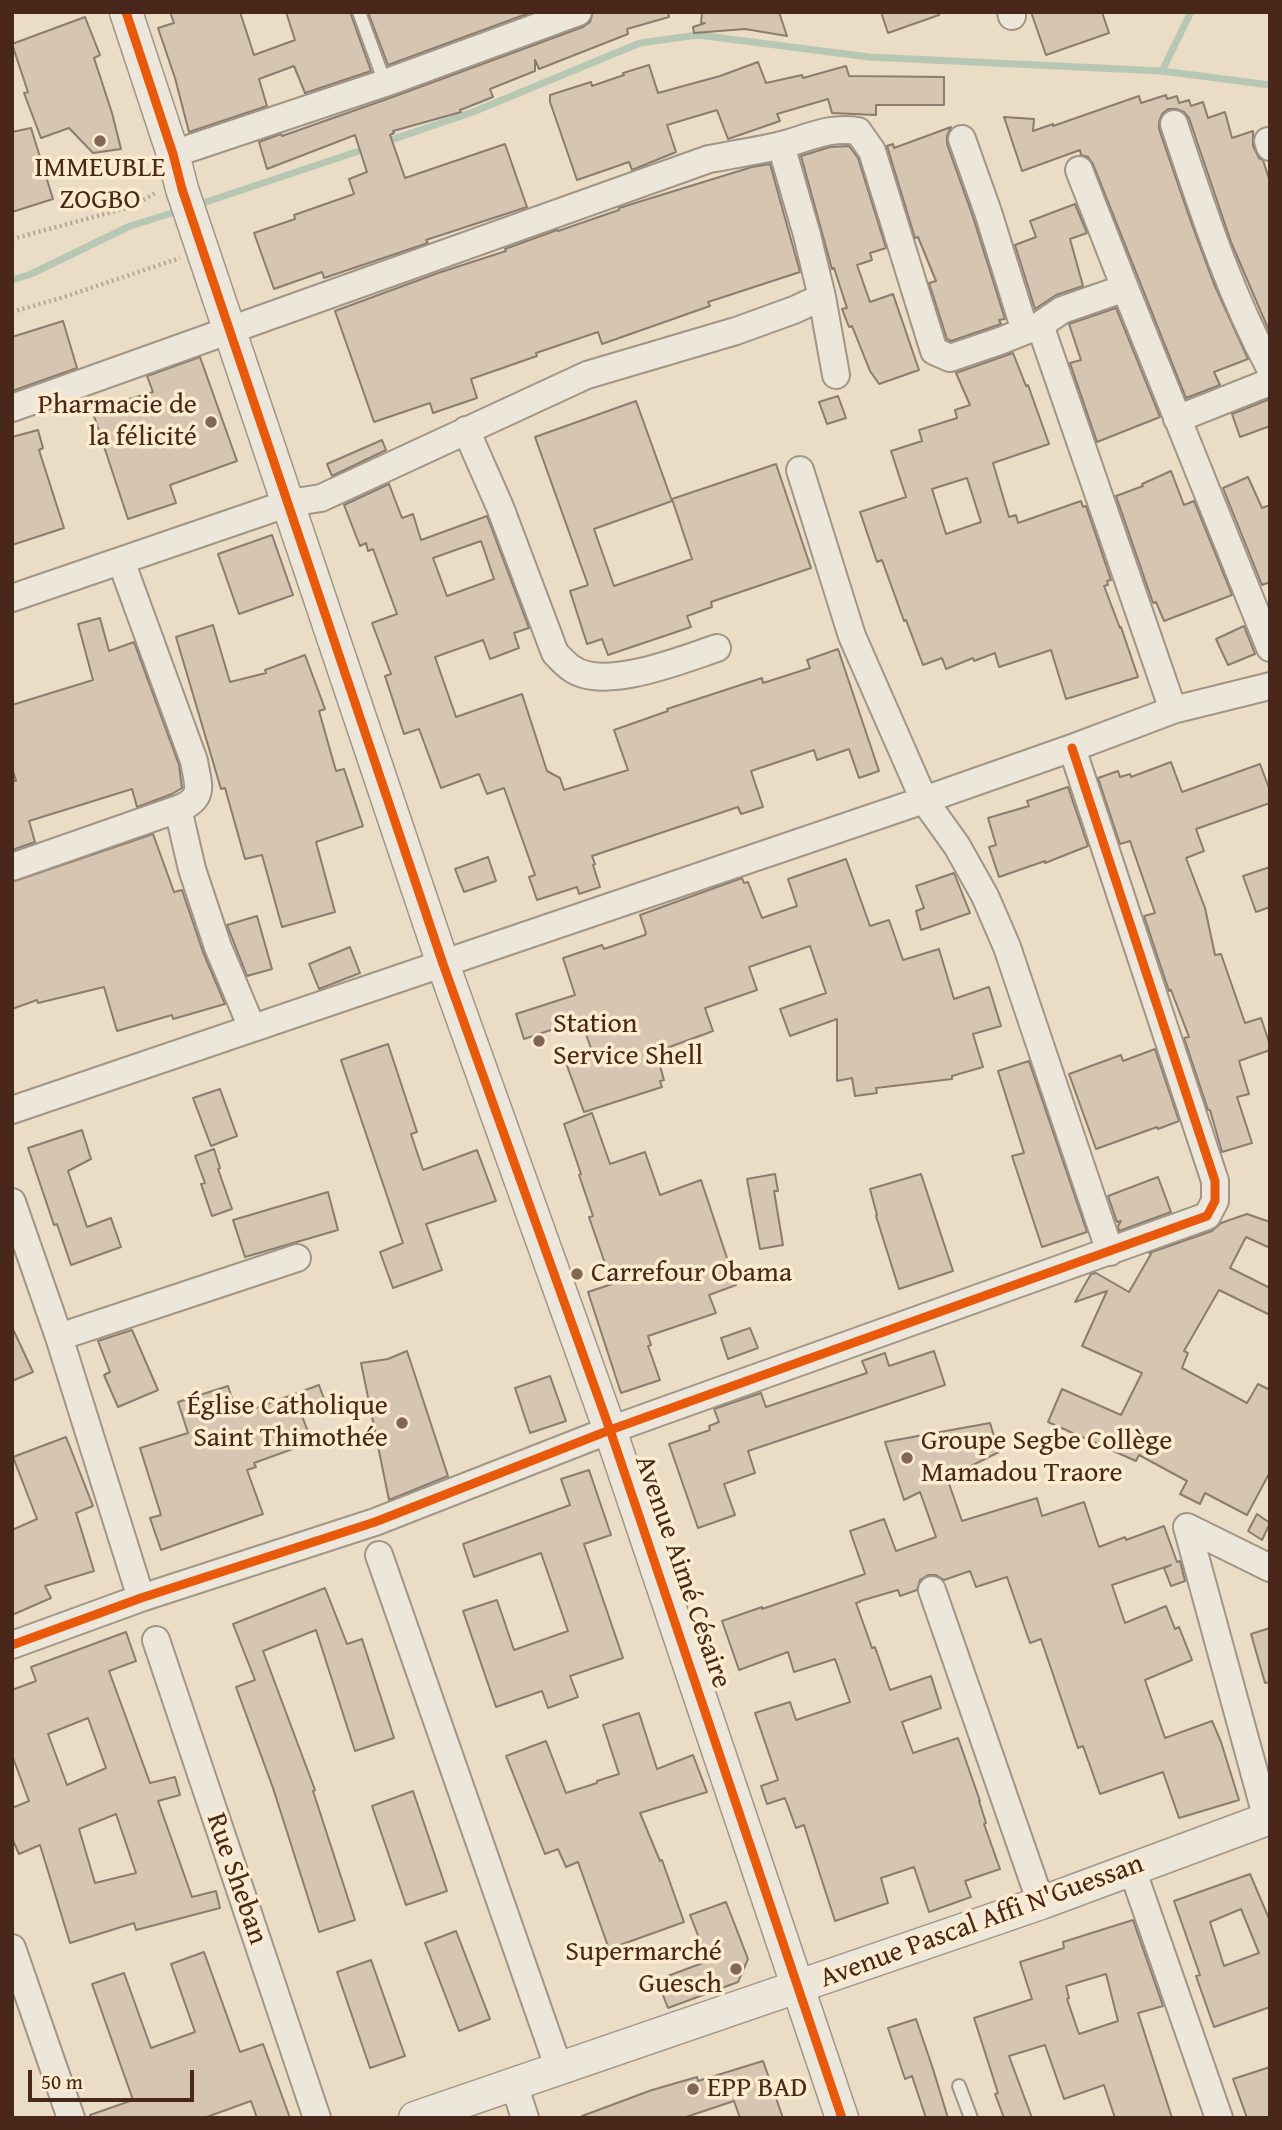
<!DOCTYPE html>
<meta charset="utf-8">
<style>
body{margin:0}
#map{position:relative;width:1282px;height:2130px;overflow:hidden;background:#ebddc5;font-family:"Gentium Book Plus",serif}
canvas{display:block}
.frame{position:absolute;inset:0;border:14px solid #49271b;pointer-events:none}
.scale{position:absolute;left:28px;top:2070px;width:166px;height:32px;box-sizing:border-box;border:4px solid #49271b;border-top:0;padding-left:9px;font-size:21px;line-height:24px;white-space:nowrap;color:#49271b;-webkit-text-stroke:5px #fceccf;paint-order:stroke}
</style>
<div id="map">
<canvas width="1282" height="2130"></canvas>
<div class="frame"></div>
<div class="scale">50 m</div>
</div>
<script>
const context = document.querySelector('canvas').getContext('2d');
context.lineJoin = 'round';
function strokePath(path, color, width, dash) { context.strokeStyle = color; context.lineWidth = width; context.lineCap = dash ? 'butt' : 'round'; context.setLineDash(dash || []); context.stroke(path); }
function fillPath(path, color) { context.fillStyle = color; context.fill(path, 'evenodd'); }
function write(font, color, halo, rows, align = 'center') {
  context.font = font + ' "Gentium Book Plus",serif'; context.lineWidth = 7; context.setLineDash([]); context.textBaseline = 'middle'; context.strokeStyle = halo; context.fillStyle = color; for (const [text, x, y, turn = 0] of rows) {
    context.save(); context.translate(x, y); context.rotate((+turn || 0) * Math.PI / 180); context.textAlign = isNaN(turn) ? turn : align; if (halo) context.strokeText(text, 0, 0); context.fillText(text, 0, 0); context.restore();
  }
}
const stream = new Path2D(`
 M1162 71 1191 12
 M382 143 473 112 640 43 698 35 869 57 1162 71 1270 85
 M197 205 368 148
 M12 280 31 274 130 226 182 210`);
const building = new Path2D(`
 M170 12H240L254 55 295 40 286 12H350L371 71 305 93 294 66 259 79 267 106 189 132 175 78 158 28 174 23Z
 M368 12H532L388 65Z
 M593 12H668L669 17 627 29 628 34 539 69 535 60V71L490 89 493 97 460 110 461 112 393 131 394 133 390 135 405 178 505 144 527 207 426 240 428 243 324 278 322 272 274 289 254 233 295 219 294 215 354 194 349 179 367 172 355 135 267 169 259 142 281 134 282 136 390 98 583 27 590 22Z
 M702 12H779L787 36 745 29 694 33 693 27 705 23H701Z
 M881 12H939V15L888 33Z
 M1031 12H1102L1109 33 1046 55Z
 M85 17 100 55 94 58 112 113 121 149 93 153 69 128 41 138 24 93 28 92 12 44Z
 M758 62 766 83 802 75 803 78 846 66 849 76 944 77V105H876V115L832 113 828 99 777 114 780 121 728 139 717 110 667 125 676 152 632 170 629 162 577 180 550 102V95L591 82 592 86 624 75 623 73 649 65 658 93 720 76Z
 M1166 95 1167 99 1177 96 1179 103 1189 100 1191 106 1203 102 1208 118 1225 112 1232 138 1253 131V146L1259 158 1263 160 1270 182V333L1231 242 1189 118 1184 112 1176 109H1168L1162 114 1159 122V129L1191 222 1214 284 1248 359 1214 372 1220 385 1186 398 1093 164 1088 157 1081 155 1080 150 1022 171 1004 117 1034 119 1033 131 1053 124V126L1139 96 1141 103Z
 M951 127 947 136V144L973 217 1005 319 999 320 1001 324 951 341 947 339 929 283 936 281 918 237 915 238 887 146 893 144 894 148Z
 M31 128 53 199 12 212V132Z
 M849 146 858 158 886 248 870 253 872 260 857 265 870 302 893 294 919 370 879 384 870 371 852 326 849 327 842 309 847 308 834 268 832 269 801 156 830 147Z
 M770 164 800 272 708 302 710 306 602 344 598 332 536 353 537 356 471 379 477 398 433 413 430 403 374 422 335 311 438 273 506 251 505 249 557 230 558 231 619 210V208L752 167Z
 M1075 204 1087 233 1070 239 1083 286 1056 295 1035 309 1015 245 1036 237 1030 221Z
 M1116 308 1160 417 1097 442 1070 363 1081 360 1069 324Z
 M63 321 77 368 12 391V337Z
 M1013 353 1026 386 1028 385 1049 444 993 463 1009 517 1016 515 1018 523 1081 501 1083 507 1086 506 1111 580 1107 581 1108 585 1104 586 1120 628 1121 627 1138 677 1066 699 1051 650 999 667 995 653 974 661 973 658 946 669 942 658 923 665 906 620 904 621 882 560 877 562 860 512 906 497 891 451 922 441 919 430 957 418 955 410 970 405 956 373ZM967 478 981 522 946 534 932 489Z
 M200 357 237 461 170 485 176 503 128 519 92 410 153 392 147 376Z
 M838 396 846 418 827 424 819 402Z
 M1270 399V426L1240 437 1232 414Z
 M636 401 672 501 594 529 614 586 692 559 672 499 776 464 811 568 711 602 712 607 687 616 691 627 608 655 602 639 587 644 570 591 588 585 535 437Z
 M38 430 43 448 39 450 64 528 12 545V437Z
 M382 440 386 450 332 476 327 464Z
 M1171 471 1184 505 1194 501 1232 595 1164 621 1156 602 1153 603 1116 496 1143 486 1142 484Z
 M1248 477 1262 508 1270 505V582L1262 585 1223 488Z
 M389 484 402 518 413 514 421 540 487 516 529 628 514 633 519 648 490 659 483 640 435 657 456 717 522 694 547 771 560 778 564 790 628 770 614 730 668 711 667 709 762 678 763 683 810 668 807 660 838 649 879 771 859 778 849 749 817 760 814 750 751 771 763 807 741 814 738 807 592 856 595 864 593 865 600 887 579 894 577 887 537 900 529 877 535 875 504 788 487 794 479 774 441 788 419 729 404 734 385 676 391 674 372 623 397 614 373 549 368 551 366 543 360 546 344 505ZM481 541 494 579 447 596 433 558Z
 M272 535 293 595 239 614 218 554Z
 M100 618 109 651 134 642 179 765 182 788 172 794 137 807 132 789 29 821 35 842 12 850V781H16L12 767V705L93 680 78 624Z
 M213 625 230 682 266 673 265 670 305 655 325 709 319 711 336 771 344 769 363 826 316 842 335 912 282 927 262 855 245 859 225 788 221 789 176 637Z
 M1244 626 1255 654 1228 665 1216 639Z
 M1171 762 1182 792 1260 764 1270 791V803L1196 829 1204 851 1186 858 1205 908 1215 955 1221 954 1245 1023 1261 1018 1270 1045V1050L1239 1061 1249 1094 1237 1097 1252 1143 1222 1152 1210 1110H1208L1184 1038 1189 1037 1171 990 1169 991 1144 916 1155 913 1130 841 1120 844 1098 778 1118 771 1120 777 1130 774 1131 777Z
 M1068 787 1088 846 1045 863V861L999 877 989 847 996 845 988 818 1029 806 1027 801Z
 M153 834 174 892 182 890 203 952 225 1004 173 1019 172 1015 117 1031 104 987 38 1003 37 1000 12 1009V882Z
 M488 857 496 881 464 892 455 869Z
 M846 859 870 926 889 920 903 960 939 949 954 999 989 987 1001 1026 973 1034 983 1067 952 1076V1079L876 1088 877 1093 855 1096 852 1078 837 1081V1019L790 1036 780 1009 826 993 810 946 749 967 757 990 705 1008 713 1031 656 1052 664 1080 660 1081 662 1087 584 1112 566 1063 593 1054 581 1020 524 1039 516 1014 575 995 563 958 602 945 604 949 645 935 646 933 640 915 742 878 744 883 748 882 762 918 797 906 788 879Z
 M1270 867V907L1256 912 1243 876Z
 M954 873 970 913 921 930 916 911 924 908 916 886Z
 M257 916 272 969 247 976 227 925Z
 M350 947 360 973 319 989 309 964Z
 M388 1044 417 1132 411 1134 423 1170 477 1150 496 1201 426 1224 442 1270 393 1288 380 1252 403 1243 341 1060Z
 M1155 1049 1179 1121 1158 1129 1157 1127 1096 1149 1069 1074 1121 1055 1123 1061Z
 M1029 1061 1087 1232 1042 1247 1012 1156 1024 1153 998 1071Z
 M220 1089 237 1136 211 1146 193 1098Z
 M592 1113 610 1164 645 1152 660 1195 701 1180 736 1285 709 1295 716 1313 648 1336 651 1345 648 1346 660 1380 621 1393 588 1292 612 1284 589 1217 593 1216 579 1175 581 1174 564 1124Z
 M82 1130 91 1159 68 1171 87 1227 111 1218 121 1247 71 1265 57 1224 54 1225 28 1148Z
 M214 1149 220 1168 218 1169 232 1209 212 1216 201 1184 205 1183 195 1156Z
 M775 1174 778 1191H774L783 1245 760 1249 747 1179Z
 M921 1174 953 1271 899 1289 876 1216 877 1215 870 1189Z
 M1158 1177 1171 1212 1119 1231 1118 1226 1121 1221 1117 1222 1108 1196Z
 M328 1192 338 1230 245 1257 233 1220Z
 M1247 1214 1270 1222V1248L1246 1237 1230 1268 1270 1288V1315L1219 1290 1184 1351 1188 1353 1182 1368 1247 1403 1258 1384 1270 1390V1472L1247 1515 1205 1493 1200 1504 1180 1494 1187 1481 1139 1455 1136 1461 1048 1422 1062 1389 1121 1415 1142 1373 1082 1346 1107 1291 1075 1302 1091 1274 1096 1273 1129 1292 1151 1254 1149 1253 1212 1231 1221 1223Z
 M12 1327 33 1372 12 1381Z
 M750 1328 758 1348 728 1359 721 1338Z
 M132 1330 158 1390 118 1407 104 1375 110 1372 98 1341Z
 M407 1351 448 1476 389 1500 361 1363 388 1359Z
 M934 1351 945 1385 748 1451 755 1473 724 1484 735 1515 698 1528 669 1444 710 1430 709 1426 719 1422 714 1409 761 1393 766 1407 867 1373 862 1361 885 1353 889 1366Z
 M550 1376 566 1421 530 1433 515 1388Z
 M319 1385 327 1407 302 1416 312 1442 254 1463 256 1467 247 1470 263 1514 161 1550 150 1518 161 1515 140 1448 188 1433 178 1402 228 1386 237 1415Z
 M990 1423 999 1452 947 1478 962 1521 1037 1498 1042 1516 1084 1502 1099 1547 1125 1537 1126 1540 1164 1526 1177 1562 1180 1561 1185 1581 1171 1586 1164 1568 1171 1565 1112 1585 1125 1623 1166 1606 1175 1629 1179 1627 1192 1660 1145 1680 1165 1738 1212 1721 1221 1742 1239 1800 1179 1818 1163 1772 1100 1794 1083 1746 1078 1748 1041 1639 1030 1643 1007 1577 976 1587 970 1571 944 1580 936 1575H928L920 1580 917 1590 900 1596 898 1590 860 1601V1602L856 1603 872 1648 875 1647 890 1690 931 1676 941 1708 902 1722 913 1753 958 1738 980 1801H979L986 1823 984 1824 1000 1869 965 1881 971 1897 929 1912 914 1867 881 1878 888 1903 835 1921 804 1825 796 1828 785 1798 767 1804 761 1786 778 1780 755 1713 790 1702 796 1720 850 1702 835 1659 794 1672 788 1652 739 1670 722 1621 762 1607V1609L865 1574 850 1531 884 1519 896 1551 936 1537 920 1492 904 1500 885 1442Z
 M66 1437 93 1506 76 1513 94 1571 45 1586 51 1598 12 1615V1530L37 1519 13 1457Z
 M589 1470 611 1535 584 1544 623 1658 570 1676 578 1697 548 1708 542 1691 496 1707 463 1611 497 1600 514 1650 568 1631 541 1553 474 1577 463 1544 570 1505 561 1479Z
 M1257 1514 1270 1523 1262 1540 1248 1531Z
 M325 1588 347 1644 362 1639 394 1738 355 1751 316 1630 263 1651 315 1790 313 1791 355 1920 319 1932 273 1788 236 1687 255 1680 233 1624Z
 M1270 1628V1682L1265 1683 1251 1634Z
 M126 1632 136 1661 109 1671 150 1783 175 1777 180 1795 158 1801 192 1897 216 1891 220 1908 136 1930 134 1923 70 1943 40 1845 19 1854 12 1838V1808L29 1801 12 1755V1690L36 1681 31 1667ZM88 1718 106 1768 67 1785 48 1734ZM116 1814 136 1873 95 1883 79 1829Z
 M639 1713 657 1769 693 1755 707 1792 640 1813 660 1861 662 1860 684 1922 609 1949 578 1862 566 1867 558 1849 545 1854 506 1756 546 1741 566 1793 597 1783V1781L619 1774 603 1725Z
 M413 1791 447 1891 406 1905 372 1806Z
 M1250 1874 1270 1921V2007L1214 2027 1196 1976 1200 1975 1174 1901ZM1241 1909 1259 1953 1224 1966 1210 1922Z
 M726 1902 748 1959 738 1982 668 2008 657 1980 708 1961 690 1915Z
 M1133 1920 1163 2006 1138 2013 1172 2118H1115L1104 2085 1064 2099 1045 2045 1009 2056 1032 2118H1004L995 2094 998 2093 974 2018 1032 1999 1020 1962 1064 1948 1063 1942ZM1106 1974 1118 2021 1079 2034 1067 1999 1069 1998 1066 1986Z
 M456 1931 490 2019 459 2031 425 1943Z
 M204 1952 240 2052 263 2044 290 2118H257L251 2101 204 2118H91L90 2115 133 2100 92 1984 124 1973 151 2048 195 2032 171 1964Z
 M371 1960 405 2056 370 2068 337 1972Z
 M916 2019 933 2069 948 2118H926L912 2076 905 2079 888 2028Z
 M763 2061 783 2118H740L734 2101 683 2118H582V2116L652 2090 697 2077 698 2081Z
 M1270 2067V2118H1247L1233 2079Z`);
const path = new Path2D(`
 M12 239 131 207 157 192
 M12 312 64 297 180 258`);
const service = new Path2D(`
 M359 12 385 83
 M959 2086 971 2118`);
const minor = new Path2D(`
 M1011 12 1012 16
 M1174 124C1202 207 1228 290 1270 368
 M962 139 988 212 1025 331
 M1268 141 1270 147
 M781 145 807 235 822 297 836 375
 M173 154 385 83 578 12
 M1079 170 1125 288
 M1040 325 1173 710
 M12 408 709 159C732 155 755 151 778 146 807 139 827 126 858 131L872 151 934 351 950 358 1000 341 1040 325 1062 310 1125 288 1270 648
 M1177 419 1270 382
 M466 430 500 507 555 653C560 658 565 664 571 668 603 692 681 660 717 648
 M800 470 852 636 924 800 957 846 985 896 1007 947 1110 1252
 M121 561 194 761C198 785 206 798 178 809L192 869 218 947 252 1028
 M12 598 289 503 321 498 587 375 736 331 794 310 822 297
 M12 867 178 809
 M12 1110 924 800 1072 748 1173 710 1270 686
 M12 1202 59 1337 141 1598
 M59 1337 297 1258
 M1187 1527 1267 1819
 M1187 1527 1270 1568
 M379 1555 559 2069
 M932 1590 1041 1903
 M156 1640 317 2118
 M12 1645 141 1598 375 1522 610 1430 1207 1216 1215 1201V1181L1072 748
 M1132 1869 1219 2118
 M12 1948 71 2118
 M514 2084 525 2118`);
const tertiary = new Path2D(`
 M126 12 173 154 182 189 443 964 610 1430 842 2118
 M415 2118 1041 1903 1270 1818`);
const cycleway = new Path2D(`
 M126 12 173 154 182 189 443 964 610 1430 842 2118
 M12 1645 141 1598 375 1522 610 1430 1207 1216 1215 1201V1181L1072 748`);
const markers = [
 [100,141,7,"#826756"],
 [211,422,7,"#826756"],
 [539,1041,7,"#826756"],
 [577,1274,7,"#826756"],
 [402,1423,7,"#826756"],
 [907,1458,7,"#826756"],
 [736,1969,7,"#826756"],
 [693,2089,7,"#826756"]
];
const poiNames = [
 ["IMMEUBLE",100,169,"center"],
 ["ZOGBO",100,201,"center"],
 ["Pharmacie de",197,406,"right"],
 ["la félicité",197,438,"right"],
 ["Station",553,1025],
 ["Service Shell",553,1057],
 ["Carrefour Obama",591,1274],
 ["Église Catholique",388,1407,"right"],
 ["Saint Thimothée",388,1439,"right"],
 ["Groupe Segbe Collège",921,1442],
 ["Mamadou Traore",921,1474],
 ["Supermarché",722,1953,"right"],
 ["Guesch",722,1985,"right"],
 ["EPP BAD",707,2089]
];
const streetNames = [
 ["Avenue Aimé Césaire",682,1572,71],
 ["Rue Sheban",236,1879,71],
 ["Avenue Pascal Affi N'Guessan",982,1922,-20]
];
strokePath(stream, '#b6c7b4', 7);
fillPath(building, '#d6c5b1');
strokePath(building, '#8a7d70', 2);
strokePath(service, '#a19586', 16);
strokePath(minor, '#a19586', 30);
strokePath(tertiary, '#a19586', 35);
strokePath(path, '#b0a79d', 4.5, [2, 3.5]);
strokePath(service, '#ede6da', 12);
strokePath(minor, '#ede6da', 26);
strokePath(tertiary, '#ede6da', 32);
strokePath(cycleway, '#e8590c', 9);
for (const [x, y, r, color] of markers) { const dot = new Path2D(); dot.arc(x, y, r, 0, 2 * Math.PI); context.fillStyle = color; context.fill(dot); strokePath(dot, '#fceccf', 2.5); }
write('28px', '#49271b', '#fceccf', poiNames, 'left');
write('28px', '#49271b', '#fceccf', streetNames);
</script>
